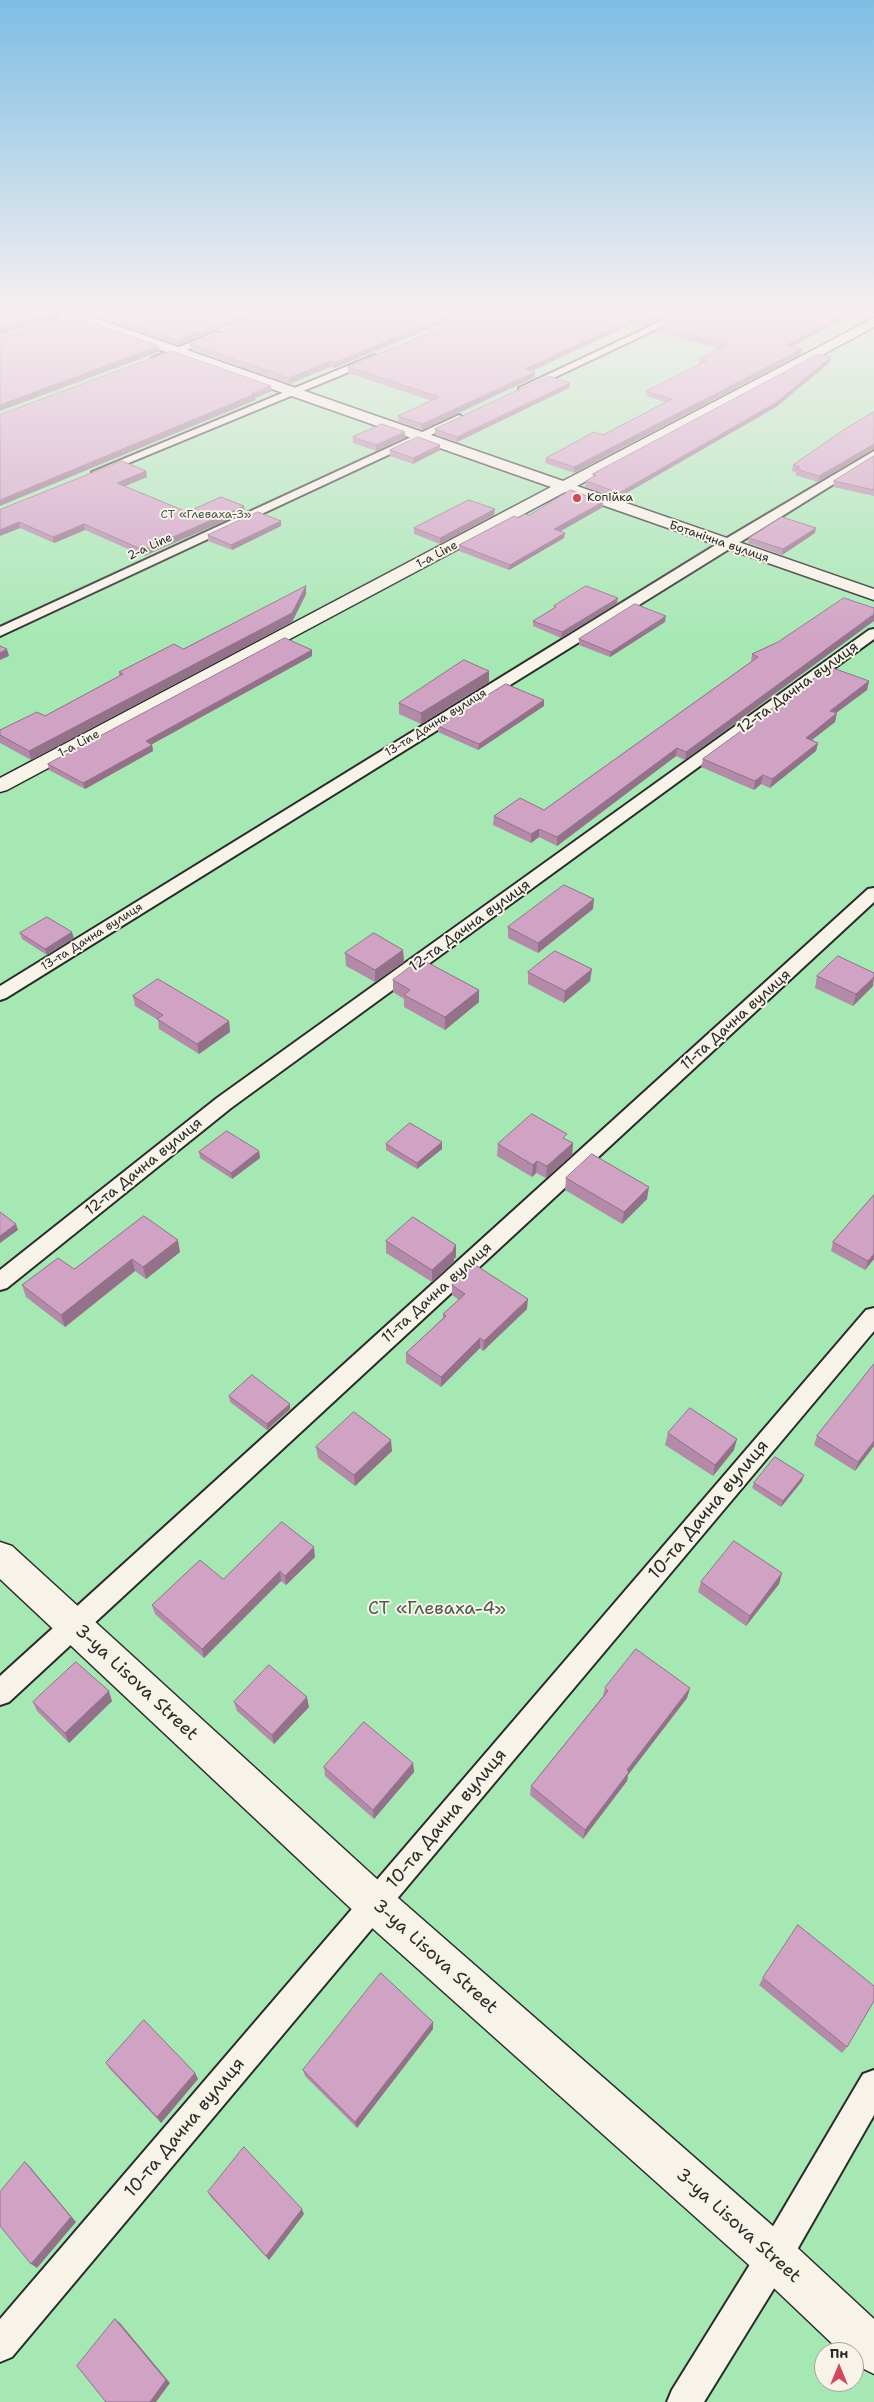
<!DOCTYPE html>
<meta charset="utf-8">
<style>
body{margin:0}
#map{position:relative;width:874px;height:2402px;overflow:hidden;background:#ebdbdd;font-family:"Shantell Sans",sans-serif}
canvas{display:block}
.north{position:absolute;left:814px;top:2342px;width:50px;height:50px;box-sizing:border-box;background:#f7f3e8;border:1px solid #a5a39c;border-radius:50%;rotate:0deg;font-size:14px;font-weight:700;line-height:20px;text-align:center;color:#2b2b2b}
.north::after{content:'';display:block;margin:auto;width:18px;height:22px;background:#d1495b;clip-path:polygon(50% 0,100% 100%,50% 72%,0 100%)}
</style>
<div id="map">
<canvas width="874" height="2402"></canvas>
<div class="north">Пн</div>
</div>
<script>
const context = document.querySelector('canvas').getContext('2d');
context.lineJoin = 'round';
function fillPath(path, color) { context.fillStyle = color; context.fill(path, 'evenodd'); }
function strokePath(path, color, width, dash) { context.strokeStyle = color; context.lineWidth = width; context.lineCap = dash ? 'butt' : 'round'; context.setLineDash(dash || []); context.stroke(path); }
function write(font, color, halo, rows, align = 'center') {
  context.font = font + ' "Shantell Sans",sans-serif'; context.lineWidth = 4; context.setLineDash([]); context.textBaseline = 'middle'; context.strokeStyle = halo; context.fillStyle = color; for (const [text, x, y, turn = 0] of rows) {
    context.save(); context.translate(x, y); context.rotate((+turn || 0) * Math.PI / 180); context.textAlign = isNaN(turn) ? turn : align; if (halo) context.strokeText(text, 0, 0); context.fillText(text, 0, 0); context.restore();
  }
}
const green = new Path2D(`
 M0 310H874V2402H0ZM824 2352H854V2382H824Z`);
const lane = new Path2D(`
 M79 310H93L57 323 49 321Z
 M685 310H697L528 390H520L519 388Z
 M216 332 219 333V337L161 360 157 361 152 358Z
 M374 355 379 358 378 360 102 474 98 475 92 472Z
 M459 415 464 418 463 420 0 636V627Z
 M874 451V459L6 998 0 1000V986L722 541Z
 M874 629V639L231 1108 7 1288 0 1290V1270L217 1098 869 630Z
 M874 888V902L9 1702 0 1705V1676L868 889Z
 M874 1308V1331L12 2357 0 2362V2319L866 1310Z
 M874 2070V2115L786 2269 704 2402H667L672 2390 762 2245 863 2074Z`);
const street = new Path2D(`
 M54 310H72L563 481 874 318V327L577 486 874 589V600L565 492 7 790 0 792V778L551 487 55 313Z
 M0 1542 12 1546 389 1890 790 2241 874 2319V2374L854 2364V2352H841L758 2273 361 1918 0 1579Z`);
const wall = new Path2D(`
 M88 310H271L178 345 88 314Z
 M281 310H475L334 368 330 367 289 384 191 349 190 344Z
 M486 310H681L643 327 632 324 532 371 535 372V377L422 430 398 422V416L432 401 348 373V367Z
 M691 310H874V314L864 311 856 312 793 346 802 349 801 354 574 473 545 463 546 458 603 435 665 402 646 396V391L699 364 700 359 720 349 656 331 657 326Z
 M831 357 830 362 776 407 618 498 585 487 586 481 593 477V474Z
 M569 388 457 442 435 435V429Z
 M874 412V449L818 482 795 475 796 472 792 471 793 465Z
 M353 437 405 438 376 451 353 443Z
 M440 445V450L413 464 390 456V450Z
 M874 456V496L833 487 834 481Z
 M146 471 147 477 125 486 187 512H245L144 556 85 530 54 543 20 528 0 510Z
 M603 502V507L560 531 564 538 509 570 459 551V545L518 518Z
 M494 515 440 544 414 534V528Z
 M281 521V526L232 550 208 541V535Z
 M815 533 782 555 748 543 749 538Z
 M306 586V594L292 622 31 760 0 743V730L45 716 119 676V672L183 649Z
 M617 603 561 638 533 626V621L554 608V606Z
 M665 622 610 657 579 645V639Z
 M778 642 685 760 676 756 557 846 539 837 531 843 493 825 494 816 544 810 751 662 752 654Z
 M312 656 152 744 153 751 85 789 49 770 48 764Z
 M869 681 867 690 836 713 835 722 812 740 818 743 816 751 770 788 761 784 754 790 701 767 703 759Z
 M489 682 421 724 399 714V703Z
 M544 706 478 750 438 732V726Z
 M593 909 538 953 508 938V927Z
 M20 933 74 938 47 955 22 939Z
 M403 950 404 962 375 982 346 966 345 953Z
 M528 972 590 981 564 1003 528 984Z
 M817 976 873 986 853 1006 815 988Z
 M393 980 479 1002 445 1030 404 1007V999L393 992Z
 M133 996 229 1021 230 1032 199 1054 159 1029 158 1020 135 1006Z
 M566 1140 573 1143 572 1155 546 1178 536 1173 532 1177 497 1156 498 1144Z
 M442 1142V1149L417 1169 386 1150V1144Z
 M259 1151 260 1158 232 1179 200 1158 199 1152Z
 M566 1178 647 1199 622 1224 565 1190Z
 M874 1195V1259L865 1270 831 1251 833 1242Z
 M144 1216 180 1252 146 1279 135 1271 65 1327 26 1297 22 1285 74 1269Z
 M386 1241 456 1245V1257L454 1259V1262L432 1282 386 1253Z
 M452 1285 527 1309 483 1351 480 1348 441 1387 406 1363V1353L443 1318V1314L459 1300 452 1295Z
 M874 1364V1446L855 1471 814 1445 817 1436Z
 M229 1396 290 1404V1409L267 1430 230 1402Z
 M668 1433 734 1450 713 1476 665 1445Z
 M316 1447 392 1451 355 1486 318 1458Z
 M802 1481 781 1507 752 1488 754 1483Z
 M315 1557 286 1585 281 1581 204 1658 155 1614 152 1605 223 1579Z
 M782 1573 779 1584 746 1626 698 1592 701 1582Z
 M605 1688H690L687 1698 628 1775 627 1781 583 1839 530 1795 531 1786 603 1696Z
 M112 1701 69 1743 37 1711 33 1702Z
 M234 1702 309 1707 274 1744 237 1711Z
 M413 1763 414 1772 374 1819 325 1776 324 1767Z
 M763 1978 847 2047 842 2053 759 1985Z
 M433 2029 357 2128 305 2076 303 2070Z
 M106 2063 195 2073 198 2079 161 2123 110 2069Z
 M208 2192 304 2214 269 2260 211 2197Z`);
const shadedWall = new Path2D(`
 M56 310 57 316 0 335V329Z
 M257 310H271L178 345 177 340Z
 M463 310H475L334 368V363Z
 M670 310H681L643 327V322Z
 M851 310H864V311L856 312 786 350 787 345Z
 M632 319V324L525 374V369Z
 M159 346V352L0 411V405Z
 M802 349 801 354 574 473V467Z
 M831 357 830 362 776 407 618 498 619 493Z
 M330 361V367L289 384V378Z
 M535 372V377L422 430V424Z
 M570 383 569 388 457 442V437Z
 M271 386 272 391 255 398 256 400 0 506V500Z
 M405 432V438L376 451V445Z
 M874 444V449L818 482 819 476Z
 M440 445V450L413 464V458Z
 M146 471 147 477 118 489 117 483Z
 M603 502V507L554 535V529Z
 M244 506 245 512 144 556 143 550Z
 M495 509 494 515 440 544V538Z
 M281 521V526L232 550 231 545Z
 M19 522 20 528 0 536V530Z
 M84 524 85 530 54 543 53 537Z
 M816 528 815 533 782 555 783 549Z
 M565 533 564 538 509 570 510 565Z
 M306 586V594L292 622 31 760 29 751Z
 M618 598 617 603 561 638 562 632Z
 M874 614V621L685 760 686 752Z
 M666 616 665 622 610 657 611 652Z
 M7 649 9 656 0 660V653Z
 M312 650V656L147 747 146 741Z
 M489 671V682L421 724V713Z
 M869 681 867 690 828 719 830 711Z
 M544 700V706L478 750 479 744Z
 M837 713 835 722 804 746 806 738Z
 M818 743 816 751 770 788 772 779Z
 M152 745 153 751 85 789 83 783Z
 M677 748 676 756 557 846V837Z
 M763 775 761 784 754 790 755 781Z
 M539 829V837L531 843V834Z
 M594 899 593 909 538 953V943Z
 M72 932 74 938 47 955 45 949Z
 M403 950 404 962 375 982V970Z
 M592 969 590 981 564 1003 565 991Z
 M874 977 873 986 853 1006 856 994Z
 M479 990V1002L445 1030V1017Z
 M229 1021 230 1032 199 1054 197 1044Z
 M442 1142V1149L417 1169V1163Z
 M573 1143 572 1155 546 1178 547 1166Z
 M259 1151 260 1158 232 1179 231 1173Z
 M537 1161 536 1173 532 1177 533 1165Z
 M649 1187 647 1199 622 1224 624 1212Z
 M16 1224 18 1230 0 1243V1236Z
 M178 1240 180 1252 146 1279 143 1267Z
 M456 1245V1257L454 1259V1262L432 1282V1270Z
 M874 1254V1259L865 1270 868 1261Z
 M132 1259 135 1271 65 1327 61 1315Z
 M528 1299 527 1309 483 1351 484 1341Z
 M480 1338V1348L441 1387V1377Z
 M290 1404V1409L267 1430V1424Z
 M737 1439 734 1450 713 1476 715 1465Z
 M391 1440 392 1451 355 1486 354 1475Z
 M874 1441V1446L855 1471 858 1462Z
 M804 1475 802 1481 781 1507 783 1501Z
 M314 1547 315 1557 286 1585 285 1576Z
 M280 1571 281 1581 204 1658 202 1649Z
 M782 1573 779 1584 746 1626 750 1616Z
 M690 1688 687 1698 628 1775 627 1781 583 1839 585 1830 627 1770Z
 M109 1691 112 1701 69 1743 65 1733Z
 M307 1697 309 1707 274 1744 272 1735Z
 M413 1763 414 1772 374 1819 373 1810Z
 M433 2022V2029L357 2128 355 2122Z
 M195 2073 198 2079 161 2123 157 2117Z
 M25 2162 31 2168 76 2222 37 2268 31 2264Z
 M302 2209 304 2214 269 2260 266 2256Z
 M115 2319 120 2323 170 2383 156 2402H150Z`);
const building = new Path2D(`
 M0 310H56L0 329V319L5 317 0 315Z
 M91 310H257L177 340Z
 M281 310H463L334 363 330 361 289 378 190 344Z
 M486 310H670L643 322 632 319 525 369 535 372 422 424 398 416 439 397 348 367Z
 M691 310H851L787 345 802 349 574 467 546 458 594 432 603 435 672 399 646 391 706 361 700 359 727 345 657 326Z
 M69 315 159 346 0 405V339Z
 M172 351 271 386 252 393 255 394 0 500V415Z
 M819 354 831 357 777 402 619 493 586 481 596 475 593 474Z
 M549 376 570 383 457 437 435 429Z
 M874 412V444L819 476 796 469 800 467 793 465 845 429Z
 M382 424 405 432 376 445 353 437Z
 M418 437 440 445 413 458 390 450Z
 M874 456V490L834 481Z
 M122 461 146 471 117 483 187 512 221 497 244 506 143 550 84 524 53 537 19 522 0 530V510Z
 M571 490 603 502 554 529 565 533 510 565 459 545 514 516 518 518 525 514 529 515Z
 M469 500 495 509 440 538 414 528Z
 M258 512 281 521 231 545 208 535Z
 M782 517 816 528 783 549 749 538Z
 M306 586 292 613 29 751 0 735V730L37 712 45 716 123 674 119 672 174 644 183 649Z
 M586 586 618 598 562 632 533 621 556 607 554 606Z
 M844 598 874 608V614L686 752 677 748 557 837 539 829 531 834 494 816 520 798 544 810 758 657 752 654 778 642Z
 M635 604 666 616 611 652 579 639Z
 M285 638 312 650 146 741 152 745 83 783 48 764Z
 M0 646 7 649 0 653Z
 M464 660 489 671 421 713 399 703Z
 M830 667 869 681 830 711 837 713 806 738 818 743 772 779 763 775 755 781 703 759Z
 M506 684 544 700 479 744 438 726Z
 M564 885 594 899 538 943 508 927Z
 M47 917 72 932 45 949 20 933Z
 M374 933 403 950 375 970 345 953Z
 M555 951 592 969 565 991 528 972Z
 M838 956 874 973V977L856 994 817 976Z
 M421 959 479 990 445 1017 404 995 410 990 393 980Z
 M158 979 229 1021 197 1044 157 1019 163 1015 133 996Z
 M532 1114 567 1134 563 1138 573 1143 547 1166 537 1161 533 1165 498 1144Z
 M410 1123 442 1142 417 1163 386 1144Z
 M227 1131 259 1151 231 1173 199 1152Z
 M592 1154 649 1187 624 1212 566 1178Z
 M874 1195V1254L868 1261 833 1242Z
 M0 1212 16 1224 0 1236Z
 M144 1216 178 1240 143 1267 132 1259 61 1315 22 1285 58 1258 74 1269Z
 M413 1217 456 1245 453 1249 454 1250 432 1270 386 1241Z
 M474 1264 528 1299 484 1341 480 1338 441 1377 406 1353 446 1316 443 1314 465 1294 452 1285Z
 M874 1364V1441L858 1462 817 1436Z
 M252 1375 290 1404 267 1424 229 1396Z
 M690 1408 737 1439 715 1465 668 1433Z
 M354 1412 391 1440 354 1475 316 1447Z
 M775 1457 804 1475 783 1501 754 1483Z
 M282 1522 314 1547 285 1576 280 1571 202 1649 152 1605 200 1560 223 1579Z
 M734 1541 782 1573 750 1616 701 1582Z
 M636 1649 690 1688 627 1770 629 1772 585 1830 531 1786 608 1691 605 1688Z
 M76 1662 109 1691 65 1733 33 1702Z
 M269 1665 307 1697 272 1735 234 1702Z
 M364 1722 413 1763 373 1810 324 1767Z
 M798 1925 874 1986V2001L847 2047 763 1978Z
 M381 1973 433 2022 355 2122 303 2070Z
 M144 2020 195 2073 157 2117 106 2063Z
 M244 2147 302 2209 266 2256 208 2192Z
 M25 2162 71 2217 31 2264 0 2226V2192Z
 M115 2319 166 2380 150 2402H106L77 2366Z`);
const markers = [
 [577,498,5,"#d1495b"]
];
const farPoinames = [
 ["Копійка",587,498]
];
const farParknames = [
 ["СТ «Глеваха-3»",206,515]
];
const farStreetnames = [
 ["Ботанічна вулиця",719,542,19],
 ["2-a Line",150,547,-25],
 ["1-a Line",437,555,-28],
 ["13-та Дачна вулиця",436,723,-32],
 ["1-a Line",79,744,-28],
 ["13-та Дачна вулиця",92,937,-32]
];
const streetNames = [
 ["12-та Дачна вулиця",798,688,-36],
 ["12-та Дачна вулиця",470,926,-36],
 ["11-та Дачна вулиця",736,1020,-42],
 ["12-та Дачна вулиця",144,1167,-39],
 ["11-та Дачна вулиця",437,1293,-42]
];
const nearStreetnames = [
 ["10-та Дачна вулиця",709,1510,-50],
 ["3-ya Lisova Street",136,1683,43],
 ["10-та Дачна вулиця",447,1819,-50],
 ["3-ya Lisova Street",435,1957,42],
 ["10-та Дачна вулиця",185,2128,-50],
 ["3-ya Lisova Street",738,2226,42]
];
const nearParknames = [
 ["СТ «Глеваха-4»",437,1609]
];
fillPath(green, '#a5e8b3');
strokePath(lane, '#2b2b2b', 4);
strokePath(street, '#2b2b2b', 3);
fillPath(lane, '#f7f3e8');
fillPath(street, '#f7f3e8');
fillPath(wall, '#b38ba9');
fillPath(shadedWall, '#927189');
fillPath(building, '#d0a2c4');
strokePath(building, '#927189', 1);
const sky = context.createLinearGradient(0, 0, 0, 646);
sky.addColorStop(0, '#7ebee4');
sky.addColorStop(0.48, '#f6eff0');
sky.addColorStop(1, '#f6eff000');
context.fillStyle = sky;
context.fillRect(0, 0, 874, 646);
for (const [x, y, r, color] of markers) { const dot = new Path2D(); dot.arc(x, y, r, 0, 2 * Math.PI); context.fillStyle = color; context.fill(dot); strokePath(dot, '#f7f3e8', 2); }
write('12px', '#2b2b2b', '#f7f3e8', farPoinames, 'left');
write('12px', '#4a5a4d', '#f7f3e8', farParknames);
write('12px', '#2b2b2b', '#f7f3e8', farStreetnames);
write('15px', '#2b2b2b', '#f7f3e8', streetNames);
write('18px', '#2b2b2b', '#f7f3e8', nearStreetnames);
write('18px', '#4a5a4d', '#f7f3e8', nearParknames);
</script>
